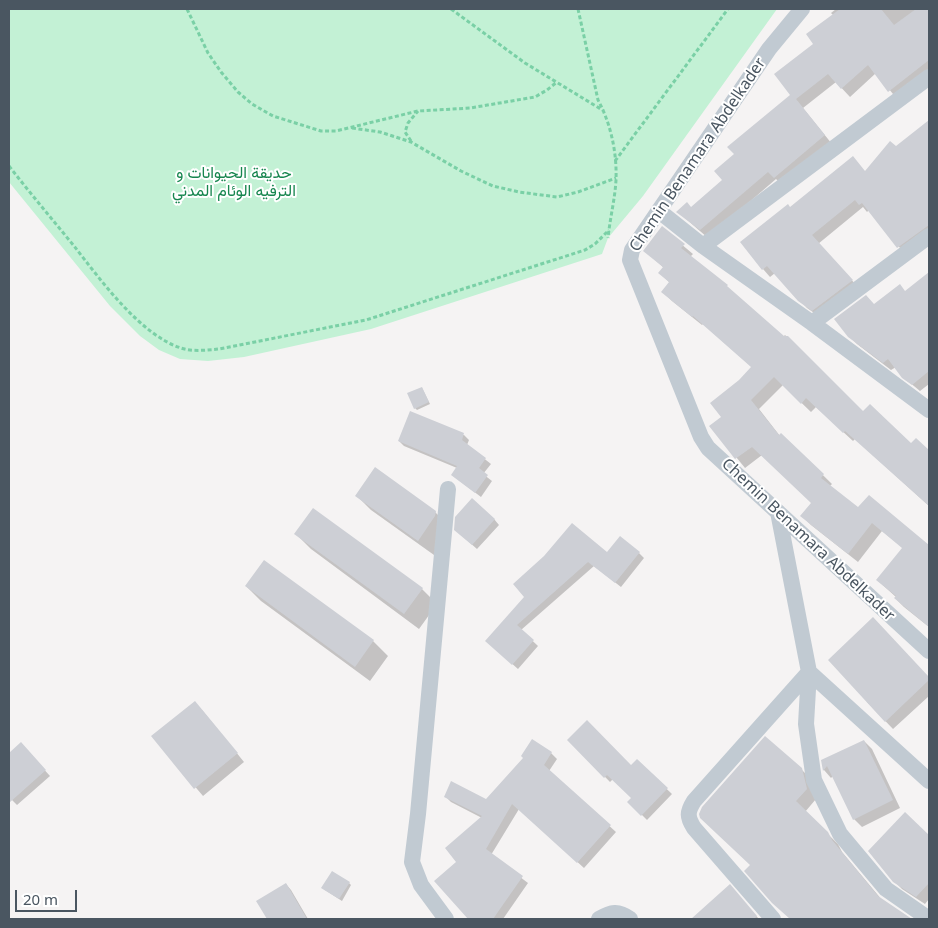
<!DOCTYPE html>
<meta charset="utf-8">
<style>
body{margin:0}
#map{position:relative;width:938px;height:928px;overflow:hidden;background:#f5f3f3;font-family:"Noto Sans",sans-serif}
canvas{display:block}
.frame{position:absolute;inset:0;border:10px solid #4a5661;pointer-events:none}
.scale{position:absolute;left:15px;top:890px;width:62px;height:22px;box-sizing:border-box;border:2px solid #4a5661;border-top:0;padding-left:6px;font-size:15px;line-height:18px;white-space:nowrap;color:#4a5661;-webkit-text-stroke:4px #fff;paint-order:stroke}
</style>
<div id="map">
<canvas width="938" height="928"></canvas>
<div class="frame"></div>
<div class="scale">20 m</div>
</div>
<script>
const context = document.querySelector('canvas').getContext('2d');
context.lineJoin = 'round';
function fillPath(path, color) { context.fillStyle = color; context.fill(path, 'evenodd'); }
function strokePath(path, color, width, dash) { context.strokeStyle = color; context.lineWidth = width; context.lineCap = dash ? 'butt' : 'round'; context.setLineDash(dash || []); context.stroke(path); }
function write(font, color, halo, rows, align = 'center') {
  context.font = font + ' "Noto Sans",Vazirmatn,sans-serif'; context.lineWidth = 4; context.setLineDash([]); context.textBaseline = 'middle'; context.strokeStyle = halo; context.fillStyle = color; for (const [text, x, y, turn = 0] of rows) {
    context.save(); context.translate(x, y); context.rotate((+turn || 0) * Math.PI / 180); context.textAlign = isNaN(turn) ? turn : align; if (halo) context.strokeText(text, 0, 0); context.fillText(text, 0, 0); context.restore();
  }
}
const green = new Path2D(`
 M9 9H777L643 196 608 238 602 254 371 329 244 357 208 361 180 359 159 350 140 336 110 306 9 182Z`);
const shadow = new Path2D(`
 M836 9H929V74L897 99 876 73 850 97 836 82 803 108 832 144 782 185 776 179 708 238 678 212 691 208 724 181 735 154 792 95 815 44 833 15 831 13Z
 M929 121V237L905 254 869 210 867 212 863 207 818 244 859 288 820 317 807 308 775 273 770 277 763 269 791 209 865 172Z
 M662 228 693 254 690 257 783 337 785 335 863 412 911 445 916 440 929 451V506L855 439 853 441 816 407 811 412 783 385 759 409 780 436 781 434 832 484 830 486 858 509 869 497 929 547V627L904 607 895 598 896 597 877 580 903 548 882 531 858 562 811 525 802 516 812 503 762 455 745 468 711 426 723 418 739 381 753 368 703 324 702 325 672 301 663 292 670 283 660 273 664 268 645 251Z
 M929 273V384L920 391 903 377 896 367 891 370 857 344 849 336 874 305 906 292Z
 M422 388 430 404 417 410 415 408Z
 M464 435 469 440 467 445 491 464 483 474 492 481 481 497 452 475 457 468 404 446 399 441Z
 M356 495 435 512 450 527V531L434 555 371 510Z
 M313 510 422 589 437 604 419 629 311 549 296 534Z
 M494 519 499 525 477 549 461 535Z
 M639 553 644 558 621 587 594 566 521 630 538 646 518 669 492 646 526 597 514 584 607 554Z
 M246 586 373 641 388 656 370 681 261 601Z
 M881 627 929 678V696L893 729 867 702Z
 M202 710 244 762 203 796 153 737Z
 M569 740 631 767 637 761 672 794 647 820 629 802 633 798 613 779 610 782Z
 M864 741 872 749 900 808 862 827 854 819 833 776 831 778 824 770 823 761Z
 M21 744 50 776 17 805 9 797V755Z
 M551 753 557 759 549 771 616 832 584 868 519 809 491 855 528 883 503 919H470L436 881 458 862 482 818 451 802 445 796 486 800Z
 M801 769 812 780 816 799 805 812 838 844 842 852 882 900 910 919H791L773 902 752 866Z
 M905 814 929 836V899L925 904 902 889 894 881Z
 M349 883 351 885 342 901 325 890Z
 M286 884 291 890 308 919H269L258 901Z
 M729 886 759 919H693Z`);
const building = new Path2D(`
 M840 9H881L894 25 916 9H929V60L888 92 868 65 841 89 828 74 796 99 825 135 774 178 768 172 700 230 676 212 687 202 691 207 722 180 714 171 734 154 727 147 790 95 774 74 813 44 806 34Z
 M929 120V225L897 248 862 203 859 205 855 200 812 235 853 280 812 311 798 301 767 266 762 270 740 242 788 204 790 207 853 156 865 171 890 141 896 146Z
 M662 226 685 244 681 248 728 285 727 286 784 336H788L863 411 870 404 911 443 916 438 929 450V506L845 431 843 433 806 398 801 404 774 377 751 400 779 435 781 433 824 474 821 478 858 507 869 495 929 545V627L894 598 896 596 876 580 902 548 872 523 848 554 800 516 811 503 752 447 735 459 709 426 721 417 710 403 739 380 751 367 693 316 692 317 661 292 669 282 658 273 663 267 643 251Z
 M929 272V371L912 385 902 378 888 359 883 363 848 337 834 319 866 295 874 304 900 284 905 291Z
 M422 387 429 402 414 409 407 393Z
 M410 411 464 433 462 440 486 458 479 468 488 475 475 493 451 475 457 466 398 441Z
 M375 467 436 511 435 516 418 541 355 496Z
 M472 498 495 519 472 545 454 530 455 517Z
 M313 508 423 588 404 614 294 534Z
 M572 523 607 552 620 536 640 552 615 583 588 562 517 625 534 640 512 665 485 641 524 597 513 584 544 556Z
 M264 560 374 640 355 667 245 586Z
 M873 617 929 677V680L885 722 828 660Z
 M195 701 238 753 194 789 151 736Z
 M587 720 631 765 637 759 668 788 641 816 627 802 631 798 607 775 604 778 567 740Z
 M765 736 802 768 807 789 796 801 828 832 832 840 878 896 912 919H790L772 903 744 871 750 865 700 818 699 814 702 807Z
 M532 739 552 752 544 765 611 825 577 863 512 804 486 849 523 876 493 919H468L434 881 456 862 445 848 482 816 444 797 451 781 486 799 523 758 521 756Z
 M864 740 893 800 853 820 827 766 823 771 821 760Z
 M21 742 46 770 9 803V753Z
 M905 812 929 835V883L916 897 893 882 868 851Z
 M332 871 350 882 339 899 321 888Z
 M286 883 307 919H267L256 901Z
 M730 884 757 916 754 919H691Z`);
const path = new Path2D(`
 M187 9 208 53 221 72 238 92 252 104 273 116 321 131H336L418 111 470 108 535 97 547 90 557 82
 M451 9 525 63 604 111
 M578 9 598 100C611 124 617 153 616 180 615 199 610 218 608 238
 M352 128 380 132 411 142 461 171 493 186 519 192 557 197 578 192 616 178
 M411 141 405 132 408 123 418 111
 M615 161 728 9
 M9 166C30 193 52 219 74 246 100 279 140 335 181 348 193 352 207 350 219 349L366 320 585 250 595 244 609 230`);
const street = new Path2D(`
 M802 9 769 49 632 250 630 260 701 437 708 448 929 651
 M659 211 703 246 812 323 929 410
 M703 246 929 77
 M812 323 929 236
 M778 512 809 672 929 781
 M809 672 806 724 814 780 840 834 886 889 929 919
 M446 919 421 885 412 862 418 814 448 489
 M599 919C611 912 618 910 630 919
 M773 919 694 828C687 817 687 812 694 801L809 672`);
const streetNames = [
 ["Chemin Benamara Abdelkader",698,155,-56],
 ["Chemin Benamara Abdelkader",808,540,43]
];
const parkNames = [
 ["حديقة الحيوانات و",234,173],
 ["الترفيه الوئام المدني",234,191]
];
fillPath(green, '#c3f1d5');
fillPath(shadow, '#0003');
fillPath(building, '#cdcfd5');
strokePath(path, '#7ad0a6', 3, [4, 2.5]);
strokePath(street, '#c1cad2', 16);
write('16px', '#4a5661', '#fff', streetNames);
write('16px', '#17864f', '#fff', parkNames);
</script>
